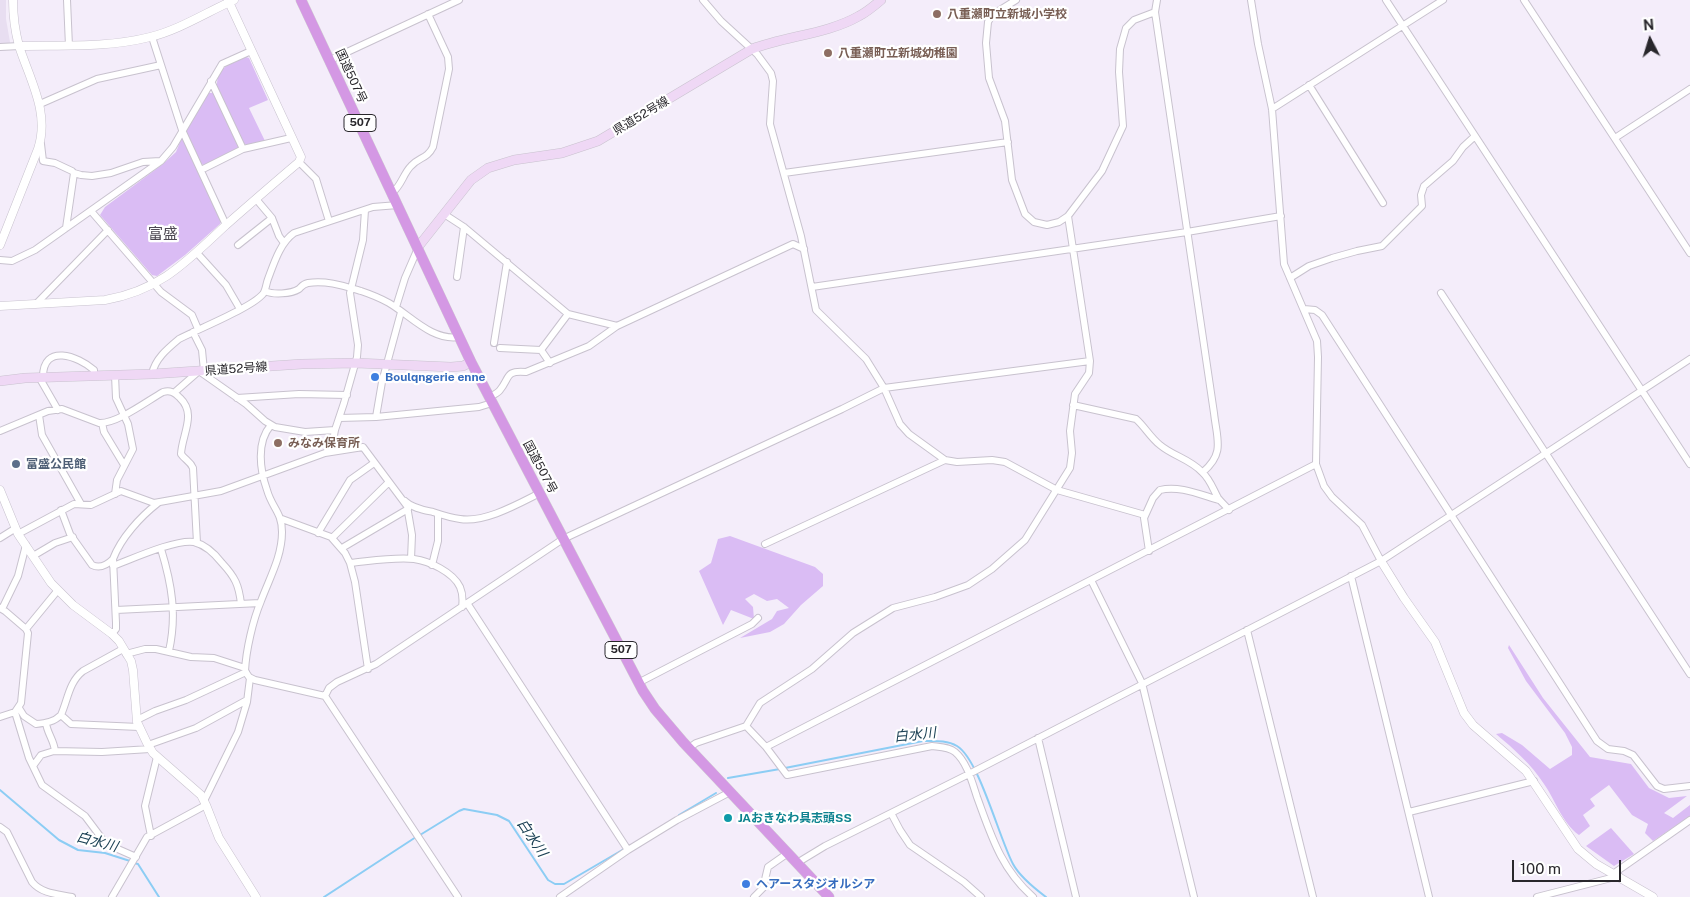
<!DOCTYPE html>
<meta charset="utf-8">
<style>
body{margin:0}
#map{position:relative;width:1690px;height:897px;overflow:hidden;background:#f4edfa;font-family:"Public Sans",sans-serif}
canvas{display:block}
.north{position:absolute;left:1625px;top:15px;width:50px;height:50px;-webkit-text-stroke:4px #fff;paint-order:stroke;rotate:355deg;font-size:14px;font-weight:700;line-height:20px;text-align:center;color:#29272c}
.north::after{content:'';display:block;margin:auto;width:18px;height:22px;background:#29272c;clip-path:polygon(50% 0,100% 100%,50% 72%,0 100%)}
.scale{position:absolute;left:1512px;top:860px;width:109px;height:22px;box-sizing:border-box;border:2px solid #29272c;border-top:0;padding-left:6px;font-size:15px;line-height:18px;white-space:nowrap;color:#29272c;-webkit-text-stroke:4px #fff;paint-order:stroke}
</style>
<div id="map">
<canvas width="1690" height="897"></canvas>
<div class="north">N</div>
<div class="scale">100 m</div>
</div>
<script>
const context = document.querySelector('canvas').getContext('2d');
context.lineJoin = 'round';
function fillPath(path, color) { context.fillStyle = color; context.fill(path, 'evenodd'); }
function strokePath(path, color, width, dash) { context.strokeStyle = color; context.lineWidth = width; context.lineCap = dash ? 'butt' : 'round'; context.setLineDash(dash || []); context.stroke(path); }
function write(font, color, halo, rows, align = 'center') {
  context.font = font + ' "Public Sans","Noto Sans JP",sans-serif'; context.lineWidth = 4.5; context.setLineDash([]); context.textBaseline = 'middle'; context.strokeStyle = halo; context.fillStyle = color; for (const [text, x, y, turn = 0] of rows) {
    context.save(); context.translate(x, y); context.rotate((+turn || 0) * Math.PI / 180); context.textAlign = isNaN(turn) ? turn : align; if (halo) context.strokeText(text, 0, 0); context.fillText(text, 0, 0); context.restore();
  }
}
const built = new Path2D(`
 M0 0H6V19L10 42 9 45H0Z`);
const green = new Path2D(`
 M246 57 249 58 268 100 249 108 265 141 247 145 243 143 217 86C217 66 230 64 246 57Z
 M208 93H214L238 146V149L204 165 201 164 187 134 186 129Z
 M182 137 221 221 220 224 185 255 157 276 152 275 100 215 105 207 163 164 176 152Z
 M730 536 815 567 823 574V586L801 605 784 624 770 632 740 638 772 619 777 611 789 608 777 599 767 601 754 594 745 599 753 607 754 619 731 610 723 625 699 571 711 563 718 539Z
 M1509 645 1543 698 1590 757 1631 764 1649 788 1669 798 1687 796 1664 813 1673 818 1690 805V816L1653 841 1645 833 1648 824 1632 815 1609 785 1590 799 1595 806 1583 815 1590 826 1579 835C1562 823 1556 801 1544 784 1531 764 1514 749 1496 734L1502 733 1522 745 1550 769 1572 755V747L1565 733 1526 681 1508 648Z
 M1611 828 1634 854 1614 866 1586 846Z`);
const stream = new Path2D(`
 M785 768 923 741C935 741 947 740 957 746 979 759 999 838 1013 864 1020 877 1034 888 1046 897
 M728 778 780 769
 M0 790 59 840 78 850 105 853 130 861
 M679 815 716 793
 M420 835 459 811 464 809 497 815 509 821 548 880 555 884H564L624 849
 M134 863 138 864 159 897
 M324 897 416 837`);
const minor = new Path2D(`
 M67 0 69 46
 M703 0 721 21 757 54 771 73 773 81 770 124 801 236 816 310 866 359 884 388 900 424 909 434 945 460 957 462 992 460 1005 462 1057 490 1145 515
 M1016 0 992 15 988 22 986 43 989 78 1005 121 1012 180 1025 214 1034 222 1047 225 1059 222 1068 216 1102 171 1123 126 1119 72 1120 49 1126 28 1134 20 1155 12
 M1157 0 1155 12 1214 413C1217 440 1225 453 1203 472
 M1251 0 1258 44 1272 109 1284 264 1317 341 1318 357 1316 464 1324 486 1332 497 1362 525 1381 561
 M1386 0 1690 464
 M1524 0 1690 253
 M152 37 182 130 226 225
 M0 47 20 46
 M330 60 459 0
 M211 81 243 149
 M1309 85 1383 203
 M40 104 97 79 161 65
 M1272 109 1443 0
 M1615 138 1690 89
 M41 144 43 161 55 163 72 171 74 173 81 175 92 176 111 173 143 162 160 161
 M299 162 316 179 329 221
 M201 170 243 149 291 138
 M784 173 1008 142
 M392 193C402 185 403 174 411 166 419 157 427 159 433 147L449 69 448 57 428 14
 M256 199 272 218 279 236 284 243
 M91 211 161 292 192 315 198 329
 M444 214 464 227 568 314 617 326
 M66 228 74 173
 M238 245 272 218
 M197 253 226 285 240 309
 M0 260 12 261 35 250 161 161 173 147 222 64 251 51
 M457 277 464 227
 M1290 278 1309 266 1332 258 1357 251 1382 246 1422 206 1421 195 1424 186 1453 161 1463 147 1475 136
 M812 287 1187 232 1281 216
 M265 291C273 295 291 294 299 289 302 286 303 284 308 283 326 280 344 286 361 291 370 294 380 298 389 303 411 316 432 341 459 337
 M1441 293 1690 674
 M36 304 108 230
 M396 307 405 278 418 248
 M1304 309 1315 310 1322 315 1597 741 1608 749 1624 751 1633 755 1657 786 1664 789 1690 786
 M193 332 202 350 204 371
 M494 343 507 262
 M500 348 541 350
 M541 350 568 314
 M541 350 550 363
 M152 374C155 359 167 349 179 339 198 329 251 308 263 294 266 290 266 284 268 279 274 263 280 243 294 233L373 207 398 205
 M115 375 116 398 128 424 133 449 117 480 115 494
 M39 377 58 410
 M43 377C43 343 78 356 94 370V375
 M175 392 199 371 246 404 265 421 275 427 305 432 335 430
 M490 397C493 395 498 393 500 390 510 378 505 370 526 372L589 346 617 326 793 244 804 249
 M237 398 299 394 347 395
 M1073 405 1136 419C1145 427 1150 437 1160 445 1173 456 1190 459 1202 472 1210 479 1213 489 1218 498 1221 502 1226 506 1229 510
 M39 415 42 435 81 504
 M376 417 382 382 401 312
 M339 418 376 417 479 407 492 403
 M102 423 104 432 124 465
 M271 425C256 442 260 470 267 490 272 508 282 512 282 532 282 557 269 579 261 601 253 620 246 650 245 671L249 677 255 680 325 696 458 897
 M0 431 48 411 62 409 99 423C117 424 147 401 163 392 170 390 174 392 180 398 197 414 182 434 181 454 185 460 190 461 193 468L197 543
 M331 452 335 430 344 403 357 357 358 345 350 293 363 240 365 210
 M405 501C412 508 424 510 433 512 442 515 451 518 460 519 485 523 518 504 540 493
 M61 510 70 534 92 565C100 569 107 565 113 559
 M282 519 331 537 345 553 350 563 355 582 368 669
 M318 533 350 480 374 463
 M18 534 74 504 91 505 121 491 154 503 221 491 325 453 363 447 407 506 412 535 411 559
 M0 538 16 528
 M332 538 389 482
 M765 544 945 460
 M342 548 408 509
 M161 549C172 585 177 615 169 651
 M1149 551 1144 518 1153 498 1160 490C1179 485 1201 495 1219 500
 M33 556 55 543 73 537
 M350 563C371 561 393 557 414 559 429 561 453 572 460 587 463 594 463 600 462 607
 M432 565 438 541V514
 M113 566C132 559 176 539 194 542 206 545 215 554 222 563 235 577 239 585 241 604
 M1351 576 1429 897
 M1091 580 1142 683 1194 897
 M467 603 628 850
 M0 608 5 611 26 629 28 633 21 703 15 712 0 717
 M2 609 18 576 26 545
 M116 610 260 603
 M26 629 58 590
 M1247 630 1313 897
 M112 634 116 629V623L113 559C121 538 140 517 158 503
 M126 654 145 649H156L191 657 214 658 245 668
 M638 683 752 624 758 618
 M325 696 329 688 337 682 376 664 563 539 842 409 884 388 1090 361
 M19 708 24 716 36 724C46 723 54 722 61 715 68 699 69 682 83 671L123 649
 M15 712 29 758 42 785 85 816 103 840 111 846 136 857
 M61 715 71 724 139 727
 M137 720 155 711 186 700 246 672
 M46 723C47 733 54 740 55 751
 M746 726 766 747 787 775 932 746C940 747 949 747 955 752 967 762 972 782 977 797 991 835 1001 869 1033 897
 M1038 738 1076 897
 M148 745 196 728 247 700
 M766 747 1316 464
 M689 748 696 743 746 726 760 703 812 669 853 633 893 608 935 597 968 585 992 569 1025 540 1070 468 1072 453 1070 431 1075 394 1089 373 1090 361 1068 216
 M33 766 41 755 54 751 102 752 150 749
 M204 801 238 732 247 702 250 678
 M1409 812 1534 781
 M891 813 900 830 910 845 964 882 981 897
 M0 827 7 832 32 882C42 894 58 894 72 897
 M151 836 145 806 157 757
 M797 863 825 846 969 774 1381 561 1690 359
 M1613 874 1690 820
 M112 897 147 837 206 805
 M560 897 628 850 677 820 730 792
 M754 897 763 888 768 867 788 853
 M1537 897 1619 876`);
const tertiary = new Path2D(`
 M20 46C63 45 107 48 150 37 179 30 207 12 234 0
 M0 245 38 149C50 113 30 80 19 46 15 31 13 15 13 0
 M0 306 105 300C161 290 186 262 226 225 250 204 274 183 299 162L301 157 228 0
 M0 490 18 534 51 583 73 605 112 634 119 641 131 661 133 670 137 722 147 743 153 753 201 795 206 805 219 838 256 897
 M1381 561 1404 598 1435 642 1464 713 1473 725 1526 771 1578 849 1596 864 1653 897`);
const secondary = new Path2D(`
 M418 247 471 180 488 168 514 160 562 153 598 141 752 49C786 36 828 34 859 16 867 12 874 6 881 0
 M0 381 25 378 152 374 302 364 356 363 451 367 463 366 471 362`);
const trunk = new Path2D(`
 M301 0 471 362 643 691 655 709 683 742 829 897`);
const markers = [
 [937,14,5,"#8d6e63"],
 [828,53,5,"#8d6e63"],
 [375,377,5,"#3f7fe0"],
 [278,443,5,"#8d6e63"],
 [16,464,5,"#5c6f8a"],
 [728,818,5,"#0f9aa8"],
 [746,884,5,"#3f7fe0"]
];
const shields = [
 [360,123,32],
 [621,650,32]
];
const shieldNames = [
 ["507",360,123],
 ["507",621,650]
];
const educationNames = [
 ["八重瀬町立新城小学校",947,14],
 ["八重瀬町立新城幼稚園",838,53],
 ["みなみ保育所",288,443]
];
const streetNames = [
 ["国道507号",351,76,65],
 ["県道52号線",641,116,-31],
 ["県道52号線",236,369,-4],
 ["国道507号",540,467,62]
];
const shopNames = [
 ["Boulqngerie enne",385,377],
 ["ヘアースタジオルシア",756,884]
];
const serviceNames = [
 ["富盛公民館",26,464]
];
const cultureNames = [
 ["JAおきなわ具志頭SS",738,818]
];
const waterNames = [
 ["白水川",915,735,-6],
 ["白水川",532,838,56],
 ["白水川",97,842,15]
];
const quarterNames = [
 ["富盛",163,234]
];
fillPath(built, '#e8def1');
fillPath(green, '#dabcf4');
strokePath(stream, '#8ccdf4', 2);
strokePath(minor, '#c8c2ce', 8);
strokePath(tertiary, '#c8c2ce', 9);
strokePath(secondary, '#c8c2ce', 10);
strokePath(trunk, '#d0cfd1', 11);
strokePath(minor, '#fff', 6);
strokePath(tertiary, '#fff', 8);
strokePath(secondary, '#efd8f5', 9);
strokePath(trunk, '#d498e4', 10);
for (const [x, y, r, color] of markers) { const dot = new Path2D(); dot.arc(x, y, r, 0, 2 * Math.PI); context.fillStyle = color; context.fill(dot); strokePath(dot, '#fff', 2); }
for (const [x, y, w] of shields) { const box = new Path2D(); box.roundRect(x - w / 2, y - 8.5, w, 17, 4); context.fillStyle = '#fff'; context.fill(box); strokePath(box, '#29272c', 1); }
write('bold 11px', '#29272c', null, shieldNames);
write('bold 12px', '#785e54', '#fff', educationNames, 'left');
write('12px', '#29272c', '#fff', streetNames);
write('bold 12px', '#366cbe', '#fff', shopNames, 'left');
write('bold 12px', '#4e5e75', '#fff', serviceNames, 'left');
write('bold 12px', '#0d838f', '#fff', cultureNames, 'left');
write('italic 14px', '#1b4054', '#fff', waterNames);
write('15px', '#4e4953', '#fff', quarterNames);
</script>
